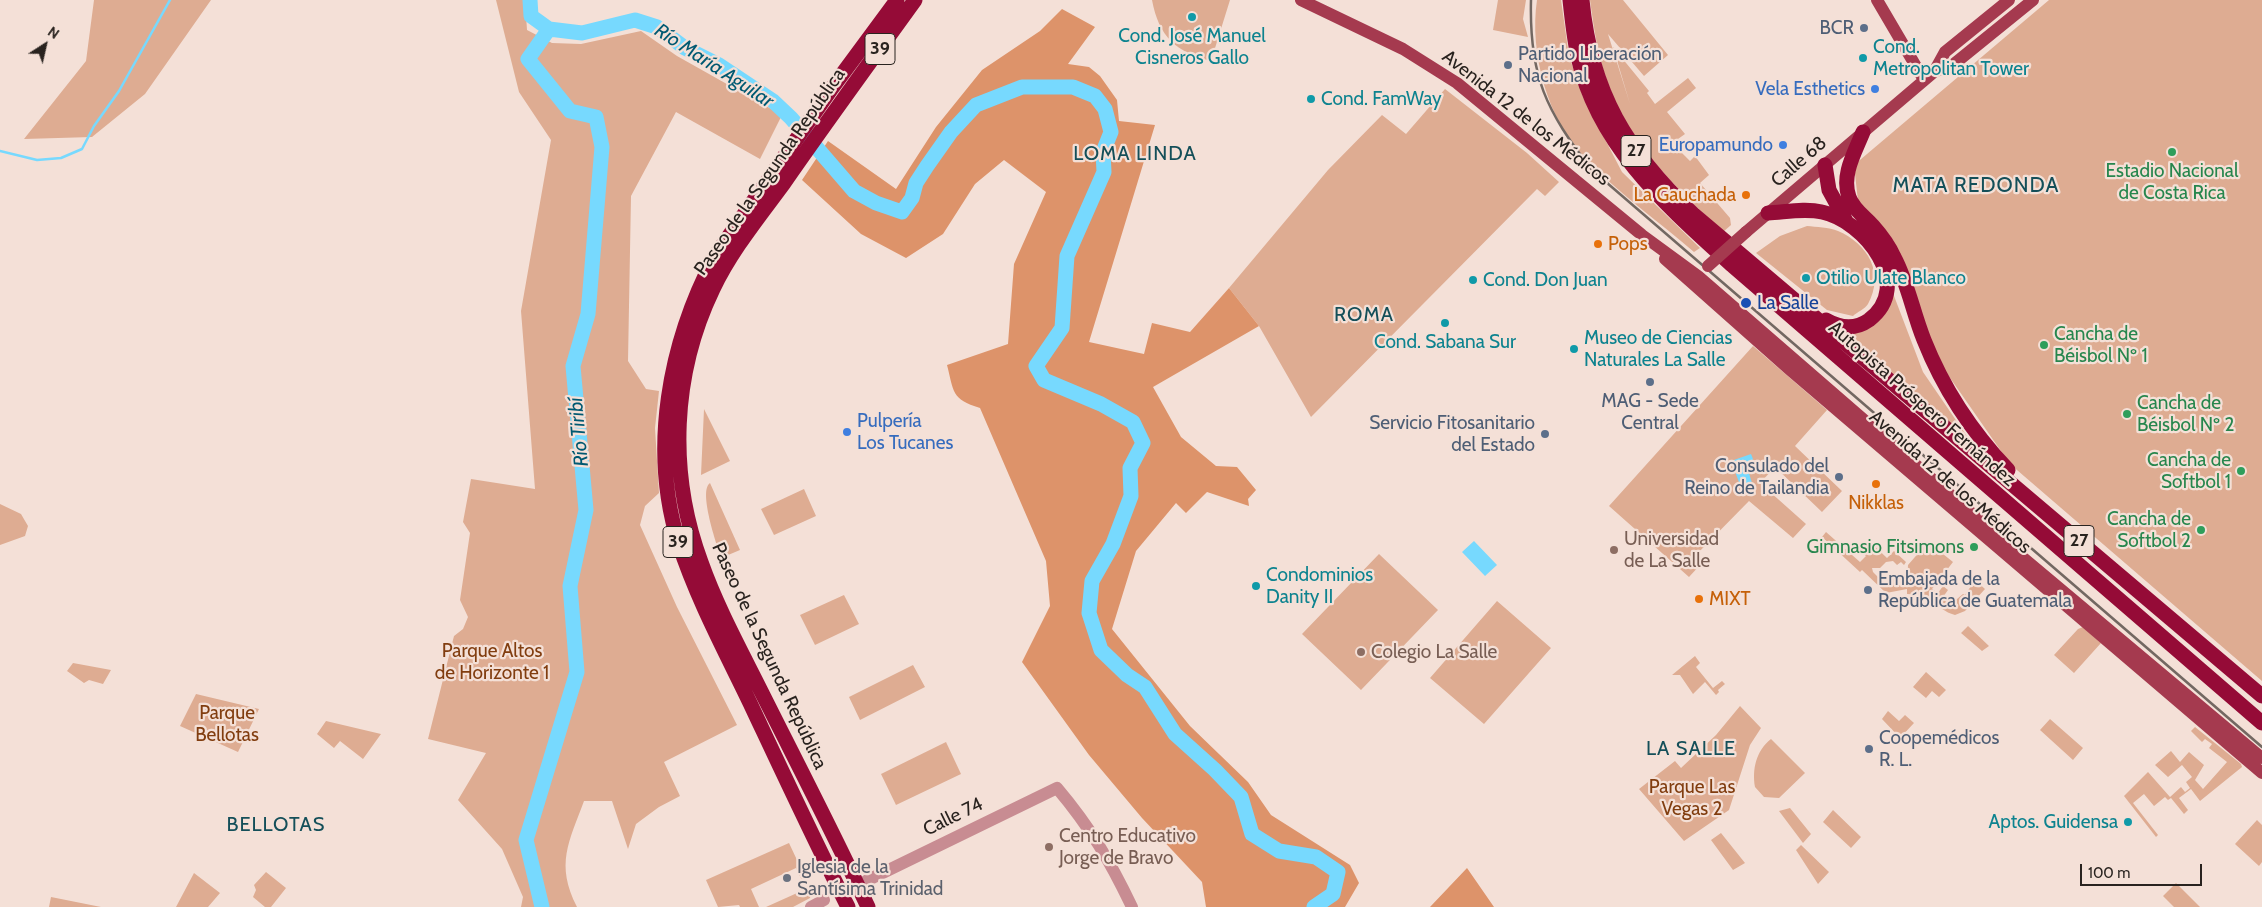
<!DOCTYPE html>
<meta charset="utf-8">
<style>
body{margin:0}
#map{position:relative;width:2262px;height:907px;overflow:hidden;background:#f4e0d7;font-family:Cabin,sans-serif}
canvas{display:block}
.north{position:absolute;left:20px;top:20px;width:50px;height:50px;-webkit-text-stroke:4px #f4e0d7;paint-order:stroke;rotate:35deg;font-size:14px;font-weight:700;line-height:20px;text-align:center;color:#29231f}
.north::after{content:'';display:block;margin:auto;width:18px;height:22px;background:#29231f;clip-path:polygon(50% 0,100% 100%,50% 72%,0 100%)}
.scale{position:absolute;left:2080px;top:864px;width:122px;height:22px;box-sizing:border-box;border:2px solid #29231f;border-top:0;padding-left:6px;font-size:15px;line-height:18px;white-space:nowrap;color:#29231f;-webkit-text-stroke:4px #f4e0d7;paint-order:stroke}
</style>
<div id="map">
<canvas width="2262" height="907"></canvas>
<div class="north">N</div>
<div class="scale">100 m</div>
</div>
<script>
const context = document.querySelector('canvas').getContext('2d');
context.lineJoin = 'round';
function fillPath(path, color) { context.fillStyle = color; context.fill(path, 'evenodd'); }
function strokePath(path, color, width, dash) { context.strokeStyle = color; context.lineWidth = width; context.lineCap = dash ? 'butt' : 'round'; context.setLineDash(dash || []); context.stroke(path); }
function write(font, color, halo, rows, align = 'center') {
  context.font = font + ' Cabin,sans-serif'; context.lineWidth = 4.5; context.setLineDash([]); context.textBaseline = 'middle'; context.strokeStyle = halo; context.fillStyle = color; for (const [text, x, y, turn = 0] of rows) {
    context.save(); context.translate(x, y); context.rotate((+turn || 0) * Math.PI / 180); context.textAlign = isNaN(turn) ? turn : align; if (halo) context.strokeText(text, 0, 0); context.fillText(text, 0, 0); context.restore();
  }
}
const green = new Path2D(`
 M94 0H211L145 94 92 137 24 139 86 61Z
 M496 0H525L527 30 552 43 581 44 641 31 677 56 782 115 760 159 676 112 631 196 628 361 646 389 659 391 655 428 659 493 645 506 640 525 677 607 737 725 664 762 680 796 659 807 636 824 628 849 612 801H584C569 842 555 864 577 907H521L523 897 502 849 458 800 486 753 428 739 454 636 463 629 468 617 460 600 470 533 463 522 471 479 535 489 521 311 551 140 519 92Z
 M1152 0H1230L1211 61C1176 52 1159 37 1152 0Z
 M1498 0H1526L1523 19 1528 37 1493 30Z
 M1537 0H1561L1569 56 1583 97 1622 172 1700 248 1694 252C1659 222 1619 193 1586 160 1548 121 1529 53 1537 0Z
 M1590 0H1623L1668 55 1644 76 1608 34 1630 104 1613 47 1649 91 1647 93 1655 104 1688 78 1696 88 1667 112 1685 134 1678 139 1685 148 1681 152 1690 161 1695 156 1709 175 1700 183 1730 218 1731 225 1723 232C1678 190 1631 145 1609 86 1598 58 1594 29 1590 0Z
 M2049 0H2262V681L2010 464 1939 362 1893 240 1858 201 1854 165Z
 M1445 89 1527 153 1559 182 1545 196 1537 189 1311 417 1259 326 1229 288 1328 170 1382 115 1406 134Z
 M1807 226C1816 227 1829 227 1838 231 1868 244 1885 273 1868 304 1865 309 1857 312 1853 316L1827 310 1756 253 1780 236Z
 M1891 288 1923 372 1975 448 1846 333C1881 326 1884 322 1891 288Z
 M1753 346 1827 410 1795 446 1842 491 1822 512 1775 467 1760 483 1806 524 1793 538 1749 501 1694 557 1701 564 1689 577 1609 506Z
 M704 409 730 461 701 475Z
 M710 483 740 550 721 558C717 545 698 491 710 483Z
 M804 489 816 516 774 535 761 509Z
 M0 504 21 514 28 526 25 536 0 545Z
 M1826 532 1860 562 1866 556 1859 550 1868 540 1887 558 1894 551 1906 562 1904 565 1901 562 1897 565 1893 561 1886 562 1880 568H1872L1873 572 1884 583 1894 579 1895 585H1907L1908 565 1928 542 1953 562 1932 589 1938 593 1943 586 1948 590 1943 597 1951 604 1963 594 1965 595 1975 580 1985 589 1965 611 1955 615C1934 609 1935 594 1907 594V589L1886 593 1862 570 1860 572 1822 537Z
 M1379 554 1438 610 1361 690 1302 634Z
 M844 595 859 624 815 645 800 615Z
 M1497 601 1551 648 1484 724 1430 678Z
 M1968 626 1989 646 1982 651 1961 633Z
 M2083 627 2101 643 2074 673 2054 655 2078 629Z
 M1695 656 1700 663 1696 667 1713 688 1722 681 1725 684 1718 690 1719 692 1716 695 1705 682 1693 694 1680 675H1672Z
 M73 663 111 670 103 684 89 680 84 683 67 671Z
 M913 665 925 687 860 720 849 697Z
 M1926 672 1946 690 1939 697 1932 691 1926 698 1913 687Z
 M196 694 259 709 238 752 180 726Z
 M1740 706 1761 728 1750 745 1729 810 1684 841 1639 789 1675 761 1681 768 1716 735Z
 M1888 711 1899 721 1905 715 1914 723 1900 738 1882 719Z
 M2050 719 2083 748 2073 760 2040 730Z
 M326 721 381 734 363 759 340 741 334 748 317 734Z
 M2195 727 2241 764 2242 767 2200 801 2191 789 2179 798 2188 810 2184 814 2171 798 2168 800 2165 797 2154 806 2144 794 2133 803 2158 835 2156 837 2124 796 2148 772 2170 797 2181 787 2185 792 2190 788 2186 782 2192 777 2182 765 2168 777 2155 765 2171 751 2180 762 2189 752 2204 765 2195 780 2203 789 2227 762 2209 748 2212 744 2205 739 2202 742 2191 731Z
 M1771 739 1805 773 1779 798 1764 797 1755 787C1752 769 1756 751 1771 739Z
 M946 742 961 774 896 805 881 774Z
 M1790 808 1811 834 1803 843 1779 811Z
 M1833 810 1861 837 1851 848 1823 822Z
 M2257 820 2262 825V862L2259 866 2235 844Z
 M1721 833 1745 863 1733 870 1711 840Z
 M789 843 812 892 810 898 793 907H766L806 889 796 868 751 889 759 907H740L739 905 718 907 706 880Z
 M1801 845 1829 872 1818 884 1796 850Z
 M266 872 286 888 271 907H265L253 897 256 890 254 885Z
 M194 873 220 893 208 907H176Z
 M2176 883 2200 907H2174L2163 896Z
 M51 897 101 907H49Z`);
const forest = new Path2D(`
 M1062 9 1095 27 1068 64 1089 67 1100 76 1117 100 1119 121 1155 125 1089 342 1144 354 1152 323 1190 332 1229 288 1259 326 1153 387 1181 437 1216 466 1237 467 1256 490 1248 499 1249 506 1207 492 1186 513 1176 503 1136 551 1112 629 1190 726 1248 782 1271 815 1350 865 1359 883 1345 907H1206L1202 882 1142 818 1089 755 1022 662 1050 606 1046 561 980 408C951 399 954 392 947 365L1008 344 1014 264 1046 192 1004 160 975 184 943 234 906 258 861 234 802 180 828 141 896 189 936 127 982 70 1040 31Z
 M1467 868 1494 907H1430Z`);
const water = new Path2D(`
 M1751 454 1753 459 1747 467 1753 486 1742 490 1731 461Z
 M1474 541 1497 565 1485 576 1462 552Z`);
const stream = new Path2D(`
 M0 151 37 160 61 158 82 149 94 126 119 91 170 0`);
const river = new Path2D(`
 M530 0 531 16 549 29 582 33 635 20 657 27 685 48 719 65 773 101 791 118 854 191 876 203 902 212 912 198 916 183 927 166 951 132 976 105 1022 87H1073L1095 96 1105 109 1111 132 1103 152 1104 172 1067 256 1062 328 1036 366 1044 380 1101 404 1133 422 1143 443 1130 468 1131 496 1113 544 1092 581 1089 613 1101 650 1127 675 1145 687 1175 734 1215 770 1241 797 1252 834 1279 851 1316 857 1338 872 1333 894 1314 907
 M542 907 526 840 577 672 570 586 586 510 573 366 588 314 602 147 596 117 570 111 528 59 549 29`);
const minor = new Path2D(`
 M866 881 1057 788C1090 827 1110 861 1132 907
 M811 907 824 900`);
const major = new Path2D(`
 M1301 0 1403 49 1457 83 1642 235 1698 276 2021 556 2262 758
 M1877 0 1924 80
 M1934 72 1954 64 2033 0
 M1746 232 1934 72 1945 52 2009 0
 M1665 259 1789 369 2262 773`);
const highway = new Path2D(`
 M1570 0C1572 19 1574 38 1578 57 1598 147 1668 207 1733 266L2262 723
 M1582 0C1591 93 1627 151 1693 214L2262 696
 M1863 132C1855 152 1841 175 1849 197 1853 209 1865 217 1873 226 1881 235 1889 246 1894 257 1908 283 1913 313 1924 340 1943 388 1973 433 2008 470
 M1825 165 1829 190 1846 221
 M1768 213C1786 212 1805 208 1822 212 1865 221 1915 285 1869 320 1855 330 1840 328 1826 320
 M848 907C814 840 782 771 750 703 725 651 697 599 679 544 649 449 669 343 715 256L832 88 897 0
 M868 907C834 834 797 763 761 691 740 649 717 607 701 562 668 473 672 374 713 289 731 251 759 217 784 183 827 121 871 61 915 0`);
const rail = new Path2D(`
 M1531 0C1529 76 1546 111 1592 170L2262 747`);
const majorBridge = new Path2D(`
 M1708 266 1746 232`);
const markers = [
 [1192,17,5,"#0f9aa8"],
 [1864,28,5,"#5c6f8a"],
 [1863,58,5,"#0f9aa8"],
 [1508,65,5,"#5c6f8a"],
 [1875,89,5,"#3f7fe0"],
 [1311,99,5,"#0f9aa8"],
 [1783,145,5,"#3f7fe0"],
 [2172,152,5,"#2e9e5b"],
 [1746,195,5,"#e8710a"],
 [1598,244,5,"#e8710a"],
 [1806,278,5,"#0f9aa8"],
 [1473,280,5,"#0f9aa8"],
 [1746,303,6,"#1a4fb4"],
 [1445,323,5,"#0f9aa8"],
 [2044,345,5,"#2e9e5b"],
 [1574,349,5,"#0f9aa8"],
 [1650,382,5,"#5c6f8a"],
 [2127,414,5,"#2e9e5b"],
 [847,432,5,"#3f7fe0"],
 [1545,434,5,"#5c6f8a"],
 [2241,471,5,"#2e9e5b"],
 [1839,477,5,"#5c6f8a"],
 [1876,484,5,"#e8710a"],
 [2201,530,5,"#2e9e5b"],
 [1974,547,5,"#2e9e5b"],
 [1614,550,5,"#8d6e63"],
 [1256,586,5,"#0f9aa8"],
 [1868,590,5,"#5c6f8a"],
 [1699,599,5,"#e8710a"],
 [1361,652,5,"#8d6e63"],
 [1869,749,5,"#5c6f8a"],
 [2128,822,5,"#0f9aa8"],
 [1049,847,5,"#8d6e63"],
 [787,878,5,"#6b7280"]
];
const shields = [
 [880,49,30],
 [1636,151,30],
 [2079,541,30],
 [678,542,30]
];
const shieldNames = [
 ["39",880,49],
 ["27",1636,151],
 ["27",2079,541],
 ["39",678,542]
];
const serviceNames = [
 ["BCR",1854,28],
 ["Partido Liberación",1518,54,"left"],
 ["Nacional",1518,76,"left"],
 ["MAG - Sede",1650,401,"center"],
 ["Central",1650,423,"center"],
 ["Servicio Fitosanitario",1535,423],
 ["del Estado",1535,445],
 ["Consulado del",1829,466],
 ["Reino de Tailandia",1829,488],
 ["Embajada de la",1878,579,"left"],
 ["República de Guatemala",1878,601,"left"],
 ["Coopemédicos",1879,738,"left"],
 ["R. L.",1879,760,"left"]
];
const cultureNames = [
 ["Cond. José Manuel",1192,36,"center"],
 ["Cisneros Gallo",1192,58,"center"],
 ["Cond.",1873,47],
 ["Metropolitan Tower",1873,69],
 ["Cond. FamWay",1321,99],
 ["Otilio Ulate Blanco",1816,278],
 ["Cond. Don Juan",1483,280],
 ["Museo de Ciencias",1584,338],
 ["Naturales La Salle",1584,360],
 ["Cond. Sabana Sur",1445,342,"center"],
 ["Condominios",1266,575],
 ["Danity II",1266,597],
 ["Aptos. Guidensa",2118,822,"right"]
];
const shopNames = [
 ["Vela Esthetics",1865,89],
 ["Europamundo",1773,145],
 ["Pulpería",857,421,"left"],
 ["Los Tucanes",857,443,"left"]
];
const streetNames = [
 ["Avenida 12 de los Médicos",1526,118,38],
 ["Calle 68",1799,162,-41],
 ["Paseo de la Segunda República",770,172,-55],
 ["Autopista Próspero Fernández",1922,404,41],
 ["Avenida 12 de los Médicos",1950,482,41],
 ["Paseo de la Segunda República",769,656,65],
 ["Calle 74",953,817,-26]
];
const leisureNames = [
 ["Estadio Nacional",2172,171,"center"],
 ["de Costa Rica",2172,193,"center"],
 ["Cancha de",2054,334,"left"],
 ["Béisbol Nº 1",2054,356,"left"],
 ["Cancha de",2137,403,"left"],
 ["Béisbol Nº 2",2137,425,"left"],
 ["Cancha de",2231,460],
 ["Softbol 1",2231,482],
 ["Cancha de",2191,519],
 ["Softbol 2",2191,541],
 ["Gimnasio Fitsimons",1964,547]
];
const foodNames = [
 ["La Gauchada",1736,195,"right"],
 ["Pops",1608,244],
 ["Nikklas",1876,503,"center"],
 ["MIXT",1709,599]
];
const transitNames = [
 ["La Salle",1757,303]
];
const educationNames = [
 ["Universidad",1624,539],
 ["de La Salle",1624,561],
 ["Colegio La Salle",1371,652],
 ["Centro Educativo",1059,836],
 ["Jorge de Bravo",1059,858]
];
const parkNames = [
 ["Parque Altos",492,651],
 ["de Horizonte 1",492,673],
 ["Parque",227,713],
 ["Bellotas",227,735],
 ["Parque Las",1692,787],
 ["Vegas 2",1692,809]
];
const worshipNames = [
 ["Iglesia de la",797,867],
 ["Santísima Trinidad",797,889]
];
const waterNames = [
 ["Río María Aguilar",714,66,33],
 ["Río Tiribí",579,432,-95]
];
const neighbourhoodNames = [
 ["LOMA LINDA",1135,154],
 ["ROMA",1364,315],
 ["LA SALLE",1691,749],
 ["BELLOTAS",276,825]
];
const quarterNames = [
 ["MATA REDONDA",1976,186]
];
fillPath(green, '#deac92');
fillPath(forest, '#dd936a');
fillPath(water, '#77d9fe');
strokePath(stream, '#77d9fe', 2.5);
strokePath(river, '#77d9fe', 15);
strokePath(minor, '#c88c92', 12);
strokePath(major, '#a53a4f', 12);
strokePath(highway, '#950b37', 15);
strokePath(rail, '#736862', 2.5);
strokePath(majorBridge, '#a53a4f', 12);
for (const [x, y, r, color] of markers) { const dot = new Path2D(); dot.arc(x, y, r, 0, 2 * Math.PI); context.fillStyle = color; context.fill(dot); strokePath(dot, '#f4e0d7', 2); }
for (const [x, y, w] of shields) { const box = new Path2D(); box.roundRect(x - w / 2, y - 15.5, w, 31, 4); context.fillStyle = '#f4e0d7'; context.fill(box); strokePath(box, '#29231f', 1); }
write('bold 18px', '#29231f', null, shieldNames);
write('19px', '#4e5e75', '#f4e0d7', serviceNames, 'right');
write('19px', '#0d838f', '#f4e0d7', cultureNames, 'left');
write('19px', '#366cbe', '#f4e0d7', shopNames, 'right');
write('19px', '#29231f', '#f4e0d7', streetNames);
write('19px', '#27864d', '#f4e0d7', leisureNames, 'right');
write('19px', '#c56008', '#f4e0d7', foodNames, 'left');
write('19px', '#164399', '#f4e0d7', transitNames, 'left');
write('19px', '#785e54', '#f4e0d7', educationNames, 'left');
write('19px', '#813d0f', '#f4e0d7', parkNames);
write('19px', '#5b616d', '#f4e0d7', worshipNames, 'left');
write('italic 20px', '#005972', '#f4e0d7', waterNames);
context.letterSpacing = '1px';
write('20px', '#144f59', '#f4e0d7', neighbourhoodNames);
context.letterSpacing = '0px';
context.letterSpacing = '1px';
write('21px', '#144f59', '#f4e0d7', quarterNames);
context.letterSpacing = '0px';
</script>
